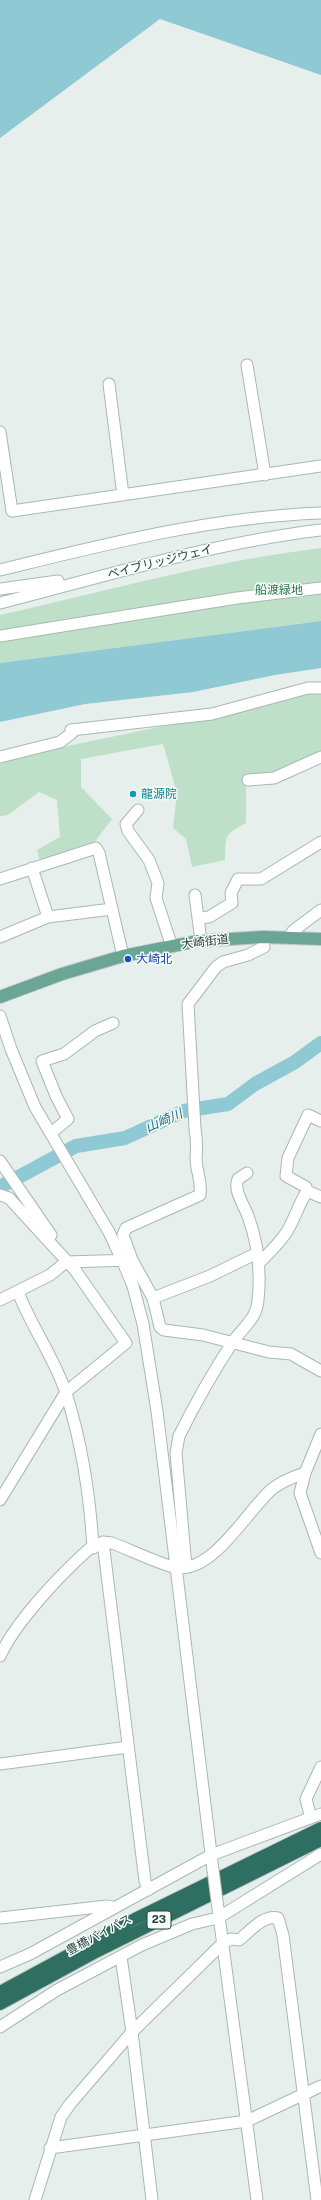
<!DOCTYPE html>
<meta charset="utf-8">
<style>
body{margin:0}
canvas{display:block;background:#e6efeb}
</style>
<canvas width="321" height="2200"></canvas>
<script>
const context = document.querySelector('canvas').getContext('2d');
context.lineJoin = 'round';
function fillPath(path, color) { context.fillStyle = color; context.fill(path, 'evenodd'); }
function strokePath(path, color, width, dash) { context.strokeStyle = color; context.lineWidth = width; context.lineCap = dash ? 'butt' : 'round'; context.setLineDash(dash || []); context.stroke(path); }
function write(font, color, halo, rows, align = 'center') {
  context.font = font + ' "Public Sans","Noto Sans JP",sans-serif'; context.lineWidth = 3; context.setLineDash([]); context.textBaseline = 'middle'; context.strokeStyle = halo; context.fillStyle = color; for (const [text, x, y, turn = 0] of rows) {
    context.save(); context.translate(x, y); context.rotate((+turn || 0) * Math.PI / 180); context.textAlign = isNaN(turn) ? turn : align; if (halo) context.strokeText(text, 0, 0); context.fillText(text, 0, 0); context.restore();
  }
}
const green = new Path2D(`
 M321 548V621L0 663V615C107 591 212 561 321 548Z
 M321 690V754L277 775 246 778V823C223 835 226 836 225 860L192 867 186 839 173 828 177 793 163 744 81 759V787L112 819 93 844 40 861 37 850 60 837 57 800 39 792 8 815 0 816V760L212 716Z`);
const water = new Path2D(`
 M0 0H321V75L160 19 0 138Z
 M321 621V668L275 675 193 692 85 704 0 722V663Z`);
const river = new Path2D(`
 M0 1187 76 1146 125 1138 184 1111 228 1104 255 1084 295 1062 321 1043`);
const minor = new Path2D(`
 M247 365 265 475
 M109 384 123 495
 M0 432 12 511 321 466
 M0 570C106 544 212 517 321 513
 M0 589 58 581
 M0 603C106 576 212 543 321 530
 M0 636 237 598 321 588
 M0 757 60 742 72 733 71 730 212 714 308 688H321
 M248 780 274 778 321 757
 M138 810 126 824 128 831 149 860 158 883 156 898 172 947
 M32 868 48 917
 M0 879 96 848 99 853 112 909
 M195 895 201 941
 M198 918 209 917 232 903 231 893 238 879H261L321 842
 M0 937 48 917 112 909 123 956
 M289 938 293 931 321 910
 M0 1016 11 1049 35 1107 109 1232 122 1260 133 1286 143 1324 157 1411 213 1870
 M51 1133 68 1119 56 1096 42 1061 64 1054 95 1031 113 1023
 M0 1161 51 1235
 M307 1191 306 1187 286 1176 288 1158 308 1115 321 1121
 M0 1195 9 1198 75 1270 126 1343 66 1392 0 1500
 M132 1260 123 1235 126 1228 200 1195C202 1180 196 1171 196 1158 197 1147 197 1140 195 1129L188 1004 216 967 223 962 248 955 264 947 263 937
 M260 1262C270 1252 282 1241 289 1228 296 1215 299 1204 307 1191L321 1197
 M18 1292C31 1326 55 1359 66 1393 82 1444 90 1495 93 1548
 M153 1298 210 1276 257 1253
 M0 1300 50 1275 66 1262 132 1260 153 1298 160 1327 164 1330 203 1335 269 1352 291 1354 321 1371
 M321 1434 305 1473 300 1493 321 1553
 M103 1542 145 1881 148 1890
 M186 1567 176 1453 179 1436C195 1404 213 1372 232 1343 242 1328 257 1319 258 1300 261 1272 258 1243 248 1216 244 1205 233 1190 238 1179L247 1173
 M0 1656C16 1621 61 1574 90 1548H93L103 1542 112 1543C126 1548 166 1567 178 1568 215 1570 247 1511 272 1489 282 1481 293 1477 305 1473
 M0 1764 128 1747
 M311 1818 306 1799 321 1767
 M217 1901 257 2200
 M0 1918 107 1906 112 1907
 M121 1957 132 2032 152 2200
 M0 1967 30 1954 211 1855 321 1814
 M0 2027 57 1990 142 1945 192 1924 218 1918 321 1854
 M50 2148 247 2121 321 2086
 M35 2200 61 2117 70 2104 132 2032 223 1943 231 1939 239 1940C249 1932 264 1914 278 1918L283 1935 317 2200`);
const major = new Path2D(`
 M0 997 62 974 123 956 198 941 263 937 321 939`);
const highway = new Path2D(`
 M0 1992 135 1919 321 1828
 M0 2004 92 1954 321 1840`);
const minorBridge = new Path2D(`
 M213 1870 217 1901`);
const markers = [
 [133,794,4,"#0f9aa8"],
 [128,959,4,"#1a4fb4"]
];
const shields = [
 [159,1920,24]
];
const shieldNames = [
 ["23",159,1920]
];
const streetNames = [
 ["ベイブリッジウェイ",160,562,-14],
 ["大崎街道",205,942,-7],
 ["豊橋バイパス",99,1935,-28]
];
const parkNames = [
 ["船渡緑地",279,590]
];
const cultureNames = [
 ["龍源院",141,794]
];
const transitNames = [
 ["大崎北",136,959]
];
const waterNames = [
 ["山崎川",164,1121,-24]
];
fillPath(green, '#bfe0c8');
fillPath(water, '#8ec9d4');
strokePath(river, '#8ec9d4', 14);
strokePath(minor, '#a8b8b2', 13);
strokePath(major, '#c2cac8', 14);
strokePath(highway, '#c2cac8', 14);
strokePath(minor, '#fff', 11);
strokePath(major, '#6aa596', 12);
strokePath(highway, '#2f6f62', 12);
strokePath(minorBridge, '#a8b8b2', 13, []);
strokePath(minorBridge, '#fff', 11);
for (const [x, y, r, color] of markers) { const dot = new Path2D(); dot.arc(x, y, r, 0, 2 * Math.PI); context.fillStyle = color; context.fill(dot); strokePath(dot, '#f7fbf9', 1.5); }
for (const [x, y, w] of shields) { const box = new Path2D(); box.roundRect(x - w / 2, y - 9, w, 18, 3); context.fillStyle = '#f7fbf9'; context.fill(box); strokePath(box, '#24423a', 1); }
write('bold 11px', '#24423a', null, shieldNames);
write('12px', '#24423a', '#f7fbf9', streetNames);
write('12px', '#2d7a4b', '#f7fbf9', parkNames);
write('12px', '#0d838f', '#f7fbf9', cultureNames, 'left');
write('12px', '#164399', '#f7fbf9', transitNames, 'left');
write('italic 13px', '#1c6f80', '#f7fbf9', waterNames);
</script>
